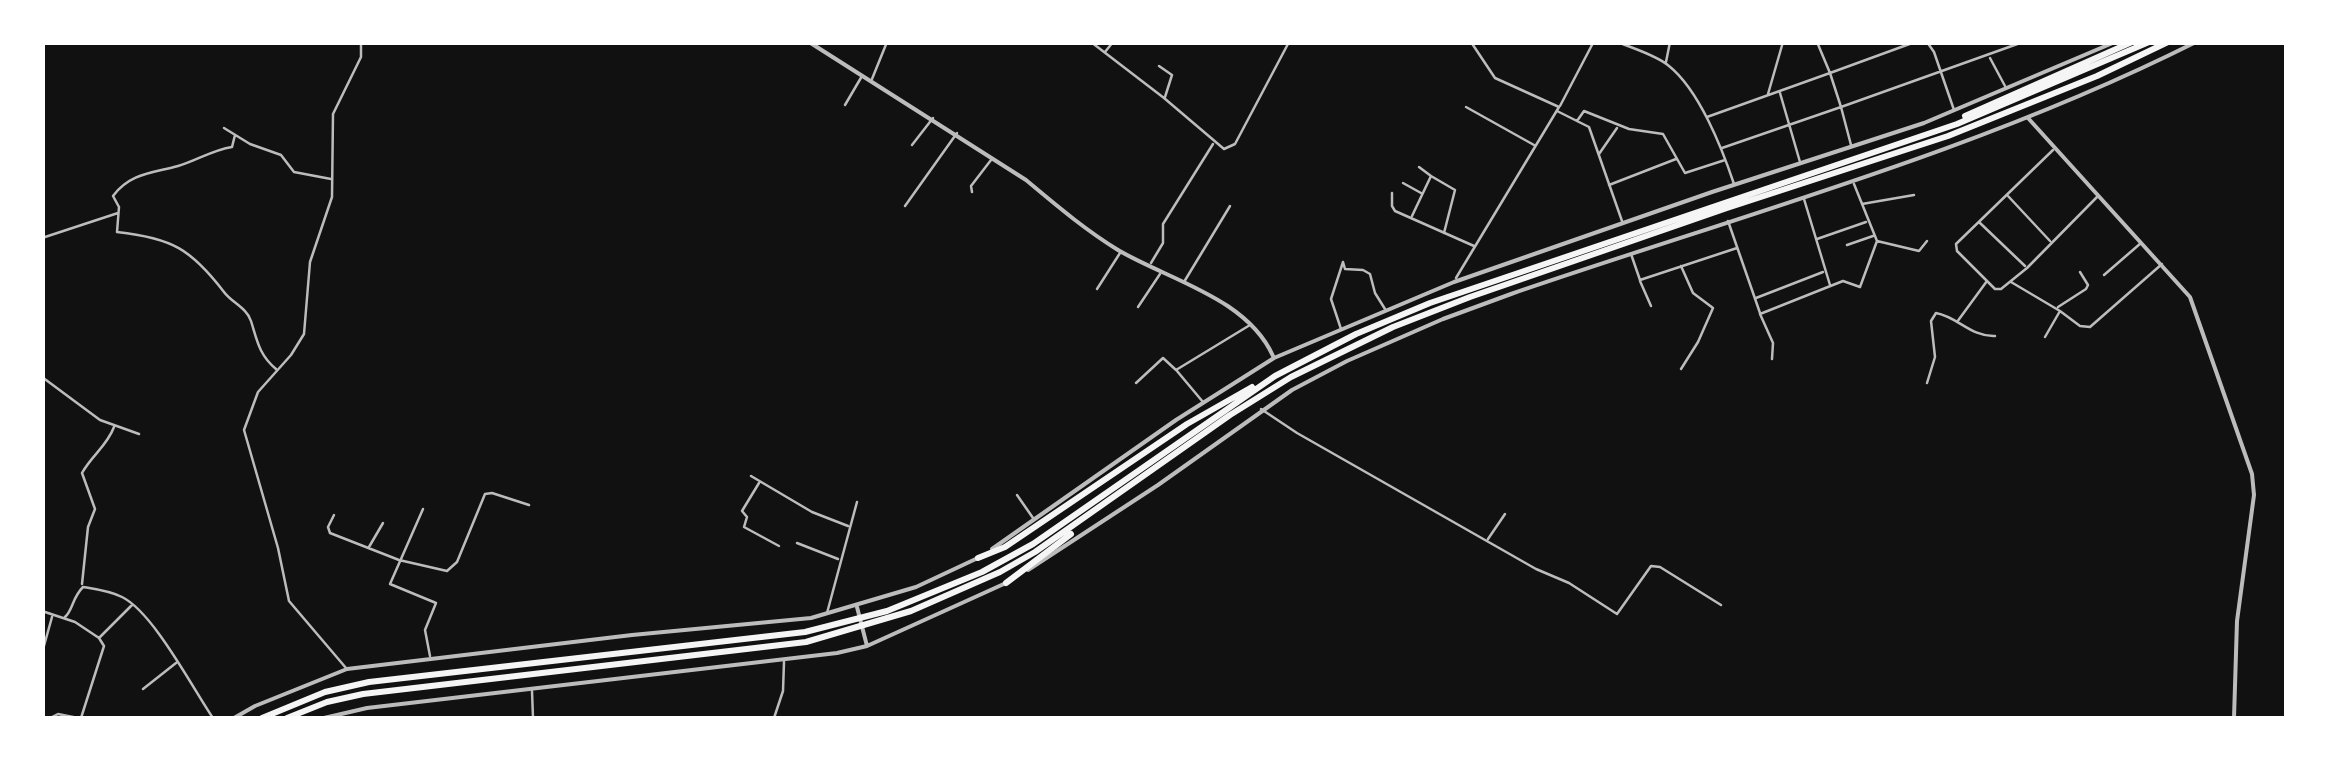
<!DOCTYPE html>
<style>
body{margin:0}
#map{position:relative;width:2329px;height:761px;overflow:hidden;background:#111;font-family:"Exo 2",sans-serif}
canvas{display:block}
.frame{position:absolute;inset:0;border:45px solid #fff;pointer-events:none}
</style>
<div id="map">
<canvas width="2329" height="761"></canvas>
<div class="frame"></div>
</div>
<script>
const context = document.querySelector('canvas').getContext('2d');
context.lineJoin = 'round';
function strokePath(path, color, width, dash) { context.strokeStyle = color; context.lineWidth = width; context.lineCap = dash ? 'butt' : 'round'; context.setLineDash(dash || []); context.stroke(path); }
const minor = new Path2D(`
 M1091 42 1164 98 1224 149 1235 144 1289 42
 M1618 42C1634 49 1656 55 1669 66 1699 90 1722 148 1734 184
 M1927 42 1934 52 1954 110
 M1105 52 1113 42
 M1990 58 2005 86
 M1666 62 1670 42
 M1159 66 1172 75 1165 97
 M872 79 887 42
 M1780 93 1800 162
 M1768 94 1783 42
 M845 105 862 76
 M1560 106 1593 43
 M1466 107 1534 145
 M1557 111 1589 127 1622 221
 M1707 117 1830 73 1817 42
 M1577 121 1584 111 1629 129 1663 134 1685 173 1725 160
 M224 128 250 144 281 155 294 172 331 179
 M235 135 232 147C212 150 196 161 178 166 153 173 130 173 113 196L119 207 117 232C172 238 191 249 224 292 231 302 247 308 251 321 257 340 259 355 276 369
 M912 145 933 118
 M1851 145 1841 107 2023 42
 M1722 148 1841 107 1830 73 1915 42
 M2053 150 1956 244 1957 251 1995 289H2001L2027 268 2098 196
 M1599 154 1617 128
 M1431 176 1455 190 1444 233
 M1403 183 1421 193
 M1854 184 1877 241 1919 251 1927 241
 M1609 185 1676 159
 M972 192 971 186 991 160
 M1392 193V206L1395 211 1474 246
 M2008 196 2050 241
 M1804 199 1830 285
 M1862 204 1914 195
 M905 206 957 133
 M1412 216 1431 176 1419 167
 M1728 221 1760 313
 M1980 223 2025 266
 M42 238 118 213
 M1817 239 1866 222
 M1847 245 1873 236
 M1631 254 1640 280 1737 248
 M1151 263 1163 243V224L1213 144
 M2104 275 2141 243
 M1456 278 1559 107 1495 78 1471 42
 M1640 281 1651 306
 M1184 282 1230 206
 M2011 282 2060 311
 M1097 289 1120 253
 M1756 298 1823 272
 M1138 307 1160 274
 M2058 307 2086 289 2088 285 2080 272
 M1957 322 1987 281
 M1341 329 1331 299 1343 262 1345 269 1363 270 1370 274 1375 293 1385 309
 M2045 337 2060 311 2080 326 2090 327 2162 264
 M1772 359 1773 343 1760 314 1843 281 1860 287 1877 241
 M1681 369 1698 342 1713 308 1693 293 1681 266
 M1177 371 1203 402
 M42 377 100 420 139 434
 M1136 383 1163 358 1176 370 1250 325
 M1927 383 1935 357 1931 321 1936 313C1958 317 1971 337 1995 336
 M1261 409 1297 433 1536 569 1569 583 1617 614 1651 566 1660 567 1721 605
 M751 476 812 512 848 526
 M759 483 742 511 747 517 744 527 779 546
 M1017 495 1033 518
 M423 509 390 584 436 603 425 630 430 656
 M334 515 328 527 330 533 399 560 447 571 457 562 485 494 492 493 529 505
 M1488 539 1505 514
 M797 543 838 559
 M369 547 383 523
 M82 584 88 527 95 509 82 473C92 455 107 446 114 427
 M42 611 75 622 99 638
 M827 613 857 502
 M65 617C73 610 72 598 83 587 95 589 110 591 122 597 153 612 192 687 213 718
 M42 653 52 617
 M346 668 289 601 278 548 244 430 258 392 291 355 304 334 310 262 332 197 333 114 361 57V42
 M143 689 176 663
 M532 691 533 718
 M50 718 58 714 78 718
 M81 718 104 646 99 638 132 605
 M774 718 783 691 784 662`);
const tertiary = new Path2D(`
 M809 42 1026 180C1056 205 1084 229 1118 250 1169 280 1247 298 1273 356
 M2028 118 2190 297 2252 474 2254 495 2237 621 2234 718
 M992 549 1176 420 1274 358 1454 282 1712 192 1924 123 2115 42
 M1028 570 1158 485 1292 390 1347 361 1443 319 1511 294C1741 215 1977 152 2196 42
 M857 607 867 646
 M234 718 255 706 347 669 632 635 811 618 916 587 980 557
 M324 718 367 708 837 653 867 646 1006 583`);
const motorway = new Path2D(`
 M1965 116 2132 42
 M978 558 1005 547 1187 424 1252 387
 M1006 583 1071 534
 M262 718 325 692 369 682 805 632 887 611 982 572 1033 544 1275 376 1356 334 1430 303 1957 124 2149 42
 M287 718 327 702 363 694 806 642 911 611 1000 572 1035 552 1230 415 1291 377 1393 327 1470 297 1727 208 1948 136 2097 76 2168 42`);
strokePath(minor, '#bcbcbc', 2.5);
strokePath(tertiary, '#bcbcbc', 4);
strokePath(motorway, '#f5f5f5', 6);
</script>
